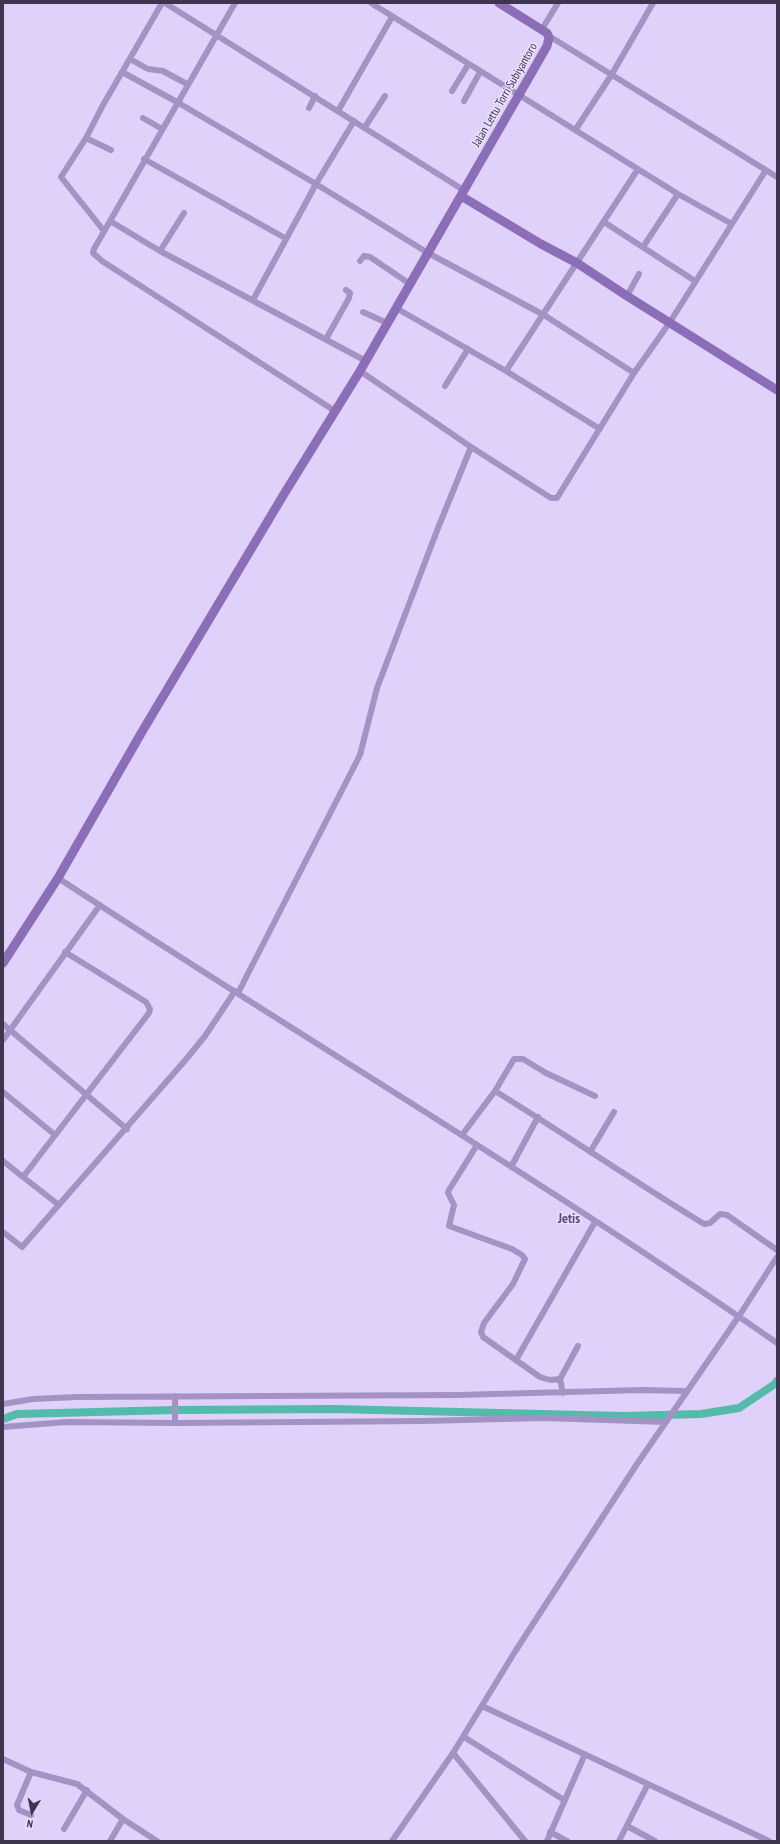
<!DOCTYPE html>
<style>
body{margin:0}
#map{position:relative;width:780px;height:1844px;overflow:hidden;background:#dfd1f9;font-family:"PT Sans Narrow",sans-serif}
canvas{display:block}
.frame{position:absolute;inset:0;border:4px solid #3f354f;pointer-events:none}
.north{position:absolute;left:12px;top:1792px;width:40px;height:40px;-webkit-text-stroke:3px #eae1fc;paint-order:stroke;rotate:190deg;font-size:11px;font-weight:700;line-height:16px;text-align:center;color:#3f354f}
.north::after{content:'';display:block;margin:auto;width:14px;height:18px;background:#3f354f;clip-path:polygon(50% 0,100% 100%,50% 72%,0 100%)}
</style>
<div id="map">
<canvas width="780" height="1844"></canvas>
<div class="frame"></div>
<div class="north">N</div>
</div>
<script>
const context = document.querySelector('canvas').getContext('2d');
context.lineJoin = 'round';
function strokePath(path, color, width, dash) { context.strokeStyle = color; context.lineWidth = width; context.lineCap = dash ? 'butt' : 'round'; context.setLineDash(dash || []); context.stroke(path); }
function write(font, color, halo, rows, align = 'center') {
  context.font = font + ' "PT Sans Narrow",sans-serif'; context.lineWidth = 3; context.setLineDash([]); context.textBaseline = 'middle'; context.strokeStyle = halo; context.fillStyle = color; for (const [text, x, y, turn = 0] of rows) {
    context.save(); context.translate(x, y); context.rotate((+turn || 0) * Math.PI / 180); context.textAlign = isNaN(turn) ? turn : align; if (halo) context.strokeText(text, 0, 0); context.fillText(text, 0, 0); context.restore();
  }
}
const canal = new Path2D(`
 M3 1419 17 1414 175 1410 335 1409 624 1416 701 1414 739 1408 775 1384 777 1381`);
const minor = new Path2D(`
 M165 3 465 191
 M235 3 94 249 93 253 102 261 335 411
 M371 3 678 194 732 224
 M542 29 558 3
 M549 36 777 177
 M130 59 148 69 163 71 187 84
 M122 72 177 102 316 184 428 253 544 315 634 373
 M452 91 468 65
 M464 101 480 72
 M309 108 315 96
 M338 111 392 17
 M143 118 162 129
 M365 127 385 96
 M576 129 612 74 653 3
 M86 138 111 150
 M144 159 285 238
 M110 221 160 251 366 361
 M604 222 695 281
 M104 231 61 177 86 138 103 105 162 3
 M643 247 678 194
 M160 251 184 213
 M360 261 364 256 370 257 410 284
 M627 296 639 274
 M253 300 316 184 354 121
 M396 308 506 371 600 429
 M363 312 387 323
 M326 339 349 298 350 293 346 290
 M360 371 471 447 551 498H557L634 373 670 322 766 170
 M506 371 638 169
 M445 386 468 349
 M58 878C297 1035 543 1180 777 1343
 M238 993 360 755 377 688 438 528 471 447
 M3 1024 127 1129
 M3 1040 100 905
 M495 1091C565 1134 633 1181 704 1224L710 1223 720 1214 727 1215 777 1250
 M3 1092 55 1135
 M462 1135 495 1091 514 1059H523L546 1073 595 1096
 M477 1145 449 1190 448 1193 454 1205 449 1226 512 1249 522 1255 525 1259 513 1284 484 1323 481 1332 483 1337 540 1377 550 1380 560 1379 578 1346
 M590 1152 614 1112
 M3 1161 23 1177 149 1013 150 1009 146 1002 65 952
 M511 1167 538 1117
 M23 1177 59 1205
 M3 1232 22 1247 188 1057 205 1036 235 991
 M516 1360 595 1222
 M560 1379 563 1393
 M3 1404 33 1399 77 1397 458 1395 642 1390 686 1391
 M175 1423V1396
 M3 1427 67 1422 175 1423 423 1421 544 1418 665 1422
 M482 1706 769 1841
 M464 1737 564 1800
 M453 1753 525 1841
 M3 1759 31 1772 77 1784 123 1819 157 1841
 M31 1815 19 1810 17 1805 31 1772
 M627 1826 655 1841
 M64 1829 87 1790
 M550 1832 567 1841
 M110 1841 123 1819
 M392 1841 453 1753 516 1650 637 1464 739 1316 777 1257
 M547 1841 585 1754
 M619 1841 648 1784`);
const secondary = new Path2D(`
 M461 196 541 244 577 263 627 296 777 390
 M3 963 58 878 143 730 284 494 360 371 547 46 549 38 547 33 499 3`);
const streetNames = [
 ["Jalan Lettu Torri Subiyantoro",505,95,-60]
];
const quarterNames = [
 ["Jetis",569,1219]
];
strokePath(canal, '#52bbaa', 8);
strokePath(minor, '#a592c5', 6);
strokePath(secondary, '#8c6eb8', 9);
write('12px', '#3f354f', '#eae1fc', streetNames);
write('bold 14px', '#5f4881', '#eae1fc', quarterNames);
</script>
